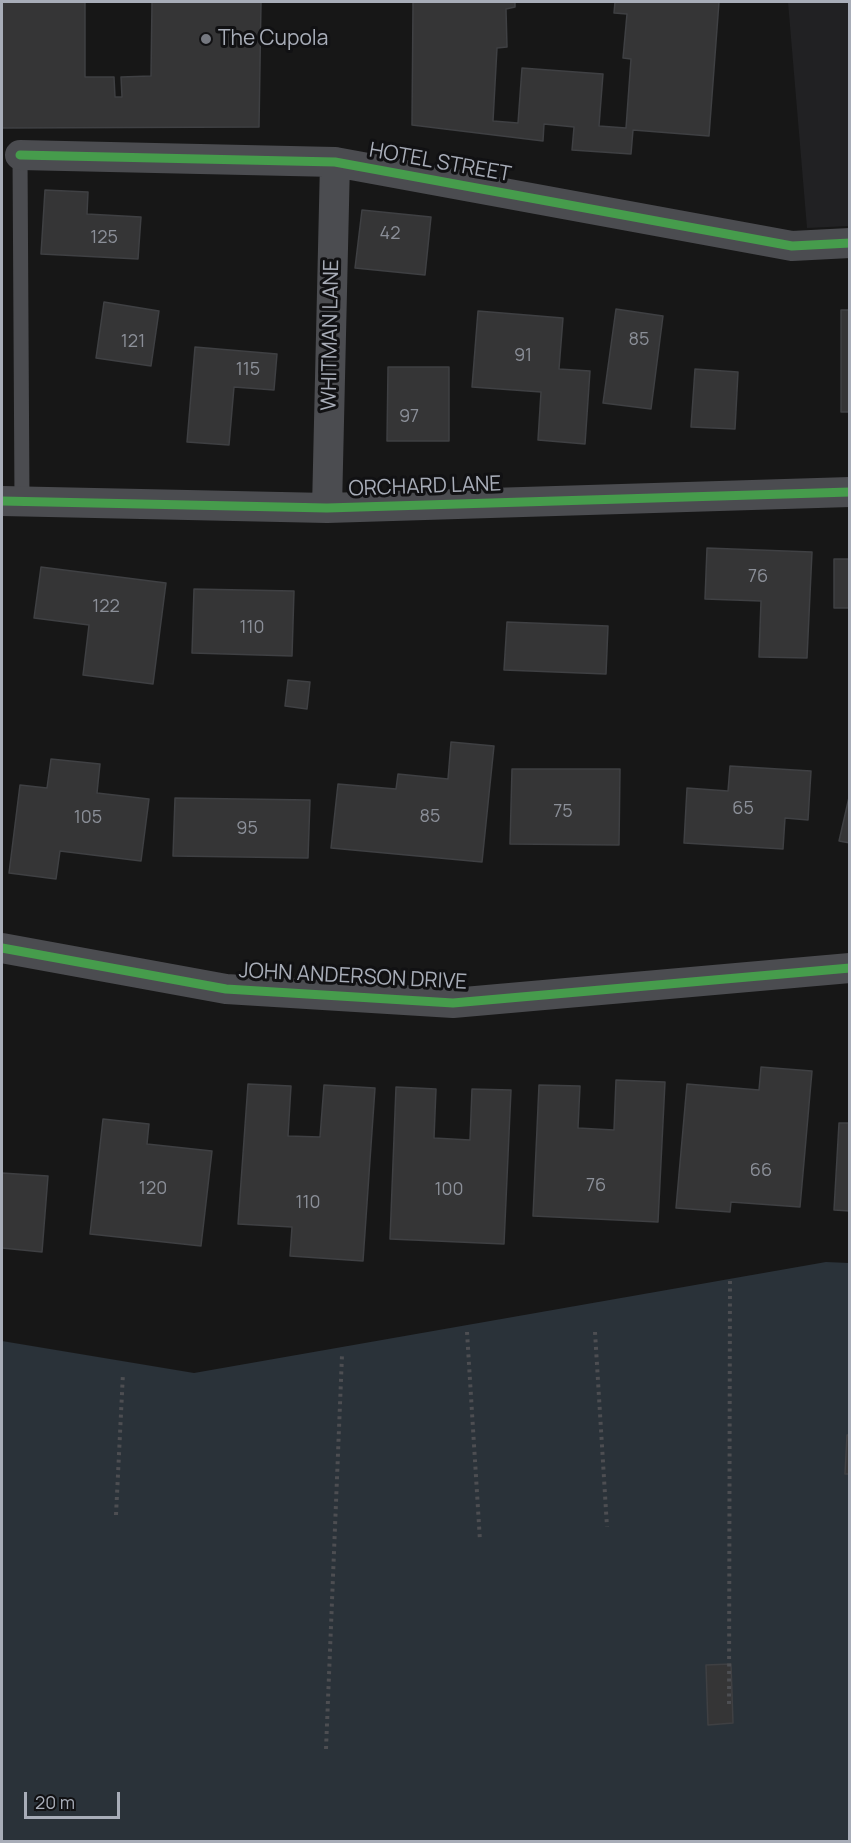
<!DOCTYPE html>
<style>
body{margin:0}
#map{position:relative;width:851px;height:1843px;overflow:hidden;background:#171717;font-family:Manrope,sans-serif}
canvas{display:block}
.frame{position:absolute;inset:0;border:3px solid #a8adb8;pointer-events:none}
.scale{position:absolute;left:24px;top:1792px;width:96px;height:27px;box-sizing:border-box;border:3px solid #a8adb8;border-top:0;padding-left:8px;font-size:18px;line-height:21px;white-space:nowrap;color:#a8adb8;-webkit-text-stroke:4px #111113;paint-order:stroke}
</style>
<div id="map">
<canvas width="851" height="1843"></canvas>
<div class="frame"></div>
<div class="scale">20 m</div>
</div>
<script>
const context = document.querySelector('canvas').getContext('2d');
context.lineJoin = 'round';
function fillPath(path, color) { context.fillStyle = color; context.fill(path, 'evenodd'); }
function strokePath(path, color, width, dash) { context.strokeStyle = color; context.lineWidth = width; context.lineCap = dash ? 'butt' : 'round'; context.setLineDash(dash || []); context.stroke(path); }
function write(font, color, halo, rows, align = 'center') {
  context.font = font + ' Manrope,sans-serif'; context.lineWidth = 6; context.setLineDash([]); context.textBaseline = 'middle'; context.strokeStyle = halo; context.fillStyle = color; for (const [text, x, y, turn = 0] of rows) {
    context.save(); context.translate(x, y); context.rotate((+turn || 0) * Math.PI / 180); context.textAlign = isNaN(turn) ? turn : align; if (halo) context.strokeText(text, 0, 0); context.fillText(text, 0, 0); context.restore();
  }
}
const built = new Path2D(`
 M788 2H849V226L807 228Z`);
const water = new Path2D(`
 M826 1262 849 1263V1841H2V1341L194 1373Z`);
const building = new Path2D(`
 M2 2H85V77H114L115 97H122L121 77 151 76 152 2H261L259 127 2 128Z
 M413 2H515V7L506 9 507 47 497 48 493 121 518 123 522 68 603 74 599 126 626 128 631 59 623 58 627 14 614 13 615 2H719L709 136 633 130 631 154 572 150 574 127 544 124 543 141 412 125Z
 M45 190 88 192 87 214 141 217 138 259 41 254Z
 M362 210 431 217 425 275 355 268Z
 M104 302 159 311 151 366 96 358Z
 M616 309 663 316 651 409 603 403Z
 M841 310H850V412H841Z
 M478 311 563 318 559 369 590 371 585 444 538 440 541 392 472 387Z
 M195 347 277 354 274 390 234 387 229 445 187 442Z
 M388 367H449V441H387Z
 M695 369 738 372 735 429 691 427Z
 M707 548 812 552 807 658 759 657 761 601 705 599Z
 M834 559H850V608H834Z
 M41 567 166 583 153 684 83 675 89 625 34 618Z
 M194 589 294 591 292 656 192 653Z
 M507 622 608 626 606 674 504 670Z
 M288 680 310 682 307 709 285 706Z
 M451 742 494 746 482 862 331 848 338 784 396 789 398 774 448 779Z
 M51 759 100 764 97 793 149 799 141 861 60 851 56 879 9 873 20 785 47 788Z
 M730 766 811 771 808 820 785 818 783 849 684 843 687 788 728 791Z
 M512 769H620L619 845 510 844Z
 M850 793V843L839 841Z
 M175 798 310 800 308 858 173 856Z
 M761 1067 812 1071 800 1207 731 1202 730 1212 676 1208 687 1084 759 1090Z
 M616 1080 665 1082 658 1222 533 1216 539 1085 580 1086 578 1128 614 1130Z
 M248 1084 291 1086 288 1136 320 1137 324 1085 375 1088 363 1261 290 1256 292 1227 238 1224Z
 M396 1087 436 1089 434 1138 470 1140 472 1089 511 1090 504 1244 390 1239Z
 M103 1119 149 1124 147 1144 212 1151 201 1246 90 1234Z
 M839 1123H850V1211L834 1210Z
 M2 1173 48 1176 42 1252 2 1248Z
 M847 1435H850V1474H845Z
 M731 1664 733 1723 708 1725 706 1665Z`);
const path = new Path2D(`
 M467 1332 480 1541
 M595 1332 607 1527
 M116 1515 123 1373
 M729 1704 730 1277
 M326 1749 342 1355`);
const lane = new Path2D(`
 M20 155 22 501`);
const street = new Path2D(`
 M20 155 335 162 792 246 850 243
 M2 501 327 508 850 492
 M327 508 335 162
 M2 948 226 989 453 1003 850 968`);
const cycleway = new Path2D(`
 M20 155 335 162 792 246 850 243
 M2 501 327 508 850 492
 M2 948 226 989 453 1003 850 968`);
const markers = [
 [206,39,6,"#757880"]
];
const numberNames = [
 ["42",390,234],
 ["125",104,238],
 ["85",639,340],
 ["121",133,342],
 ["91",523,356],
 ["115",248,370],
 ["97",409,417],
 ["76",758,577],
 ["122",106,607],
 ["110",252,628],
 ["65",743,809],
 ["75",563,812],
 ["85",430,817],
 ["105",88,818],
 ["95",247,829],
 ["66",761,1171],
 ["76",596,1186],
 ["120",153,1189],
 ["100",449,1190],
 ["110",308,1203]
];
const poiNames = [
 ["The Cupola",218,39]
];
const streetNames = [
 ["HOTEL STREET",440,163,10],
 ["WHITMAN LANE",331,335,-89],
 ["ORCHARD LANE",425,487,-2],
 ["JOHN ANDERSON DRIVE",353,977,3]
];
fillPath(built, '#212123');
fillPath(water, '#2a3239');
fillPath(building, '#353536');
strokePath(building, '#3f4043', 1.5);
strokePath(path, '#4d4e52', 4, [3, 4.5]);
strokePath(lane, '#4b4c50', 15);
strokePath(street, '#4b4c50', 30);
strokePath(cycleway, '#469c4c', 9);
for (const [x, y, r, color] of markers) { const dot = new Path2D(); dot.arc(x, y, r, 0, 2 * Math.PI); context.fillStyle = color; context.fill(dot); strokePath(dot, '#111113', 2); }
write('18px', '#8b8f98', null, numberNames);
write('21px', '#a8adb8', '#111113', poiNames, 'left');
write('21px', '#a8adb8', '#111113', streetNames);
</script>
